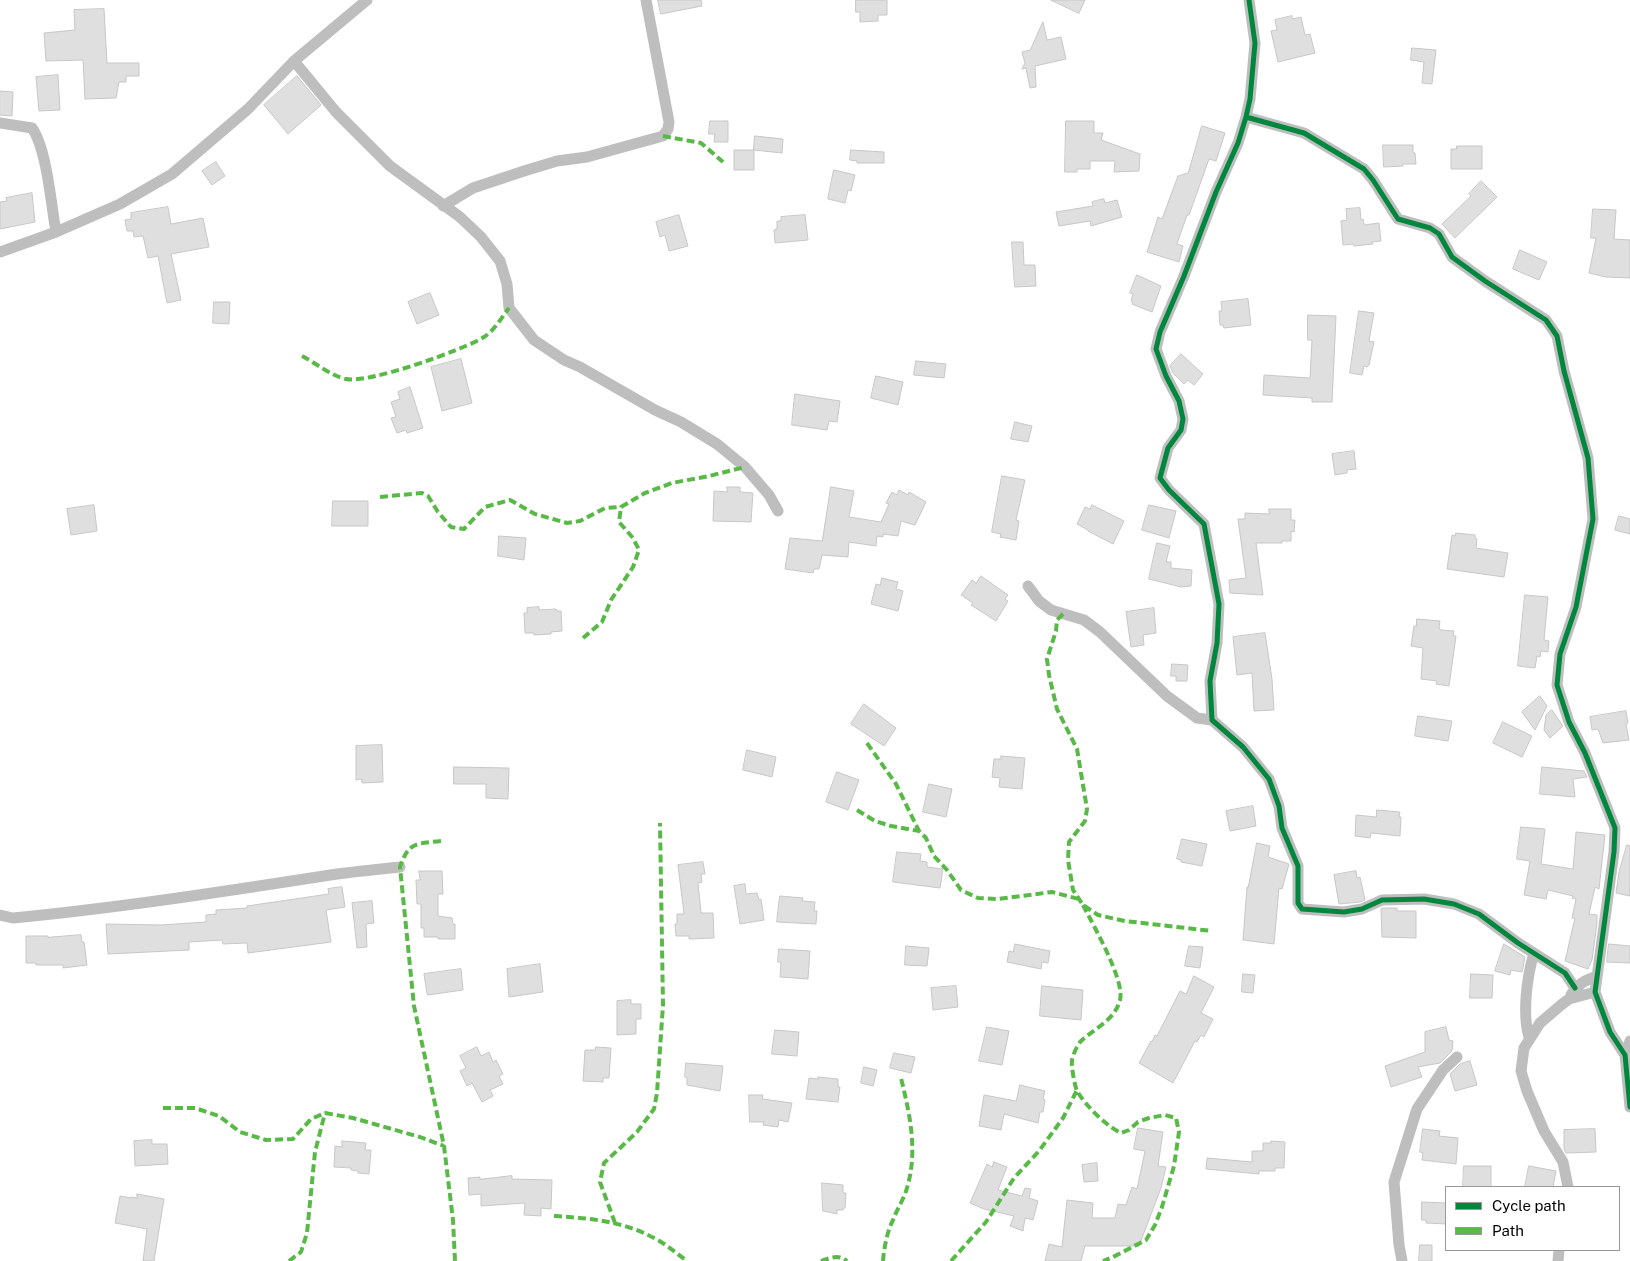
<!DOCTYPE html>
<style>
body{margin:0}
#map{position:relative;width:1630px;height:1261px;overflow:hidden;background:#fff;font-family:"Public Sans",sans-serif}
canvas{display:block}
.legend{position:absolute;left:1445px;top:1186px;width:175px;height:65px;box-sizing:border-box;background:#fff;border:1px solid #999;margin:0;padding:6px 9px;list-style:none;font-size:15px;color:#000}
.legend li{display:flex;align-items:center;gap:10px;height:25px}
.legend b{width:25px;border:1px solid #999}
</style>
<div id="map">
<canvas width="1630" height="1261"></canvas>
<ul class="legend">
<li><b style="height:6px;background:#00873e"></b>Cycle path</li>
<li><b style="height:6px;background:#58b947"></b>Path</li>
</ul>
</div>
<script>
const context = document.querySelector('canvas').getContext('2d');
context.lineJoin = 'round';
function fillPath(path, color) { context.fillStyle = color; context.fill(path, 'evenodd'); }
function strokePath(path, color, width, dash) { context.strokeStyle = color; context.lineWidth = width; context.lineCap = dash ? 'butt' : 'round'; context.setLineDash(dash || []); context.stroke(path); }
const building = new Path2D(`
 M658 0H701L702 6 661 14Z
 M856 0H887V15H878V21L860 22V12H856Z
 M1051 0H1085L1079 13Z
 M104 9 107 63H139V76H126V82H119L116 98 85 99 83 60 46 61 44 33 75 30 74 10Z
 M1292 16V19L1301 17 1305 35 1310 34 1315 53 1278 62 1271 31 1277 30 1275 20Z
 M1043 22 1047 40 1061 37 1066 59 1035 66 1036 87 1030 88 1026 68 1022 69 1025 63 1022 52 1030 50Z
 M1412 48 1436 50 1432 84 1422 83 1424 62 1411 60Z
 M58 75 60 110 39 111 36 77Z
 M297 76 321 105 288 134 264 105Z
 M0 91 13 92 12 116 0 115Z
 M710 121H728V142H714L715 134H709Z
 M1066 121H1094V133H1103L1101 140 1140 154 1139 171 1114 172 1115 161H1090V169H1077V172H1065Z
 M1202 126 1225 133 1216 161 1209 159 1189 215H1187L1177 244 1183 246 1179 262 1147 252 1158 217 1162 219 1178 176 1188 173Z
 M755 136 783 139 782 153 754 150V170H734V150H753Z
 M1383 145H1413V153H1415L1416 164H1403V166L1384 167Z
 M1457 146H1482V169H1451V149H1456Z
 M851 150 884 152V163H857V161L850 160Z
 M216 162 225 176 212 185 202 171Z
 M834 170 855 175 851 191 848 190 845 203 828 199Z
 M1481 181 1497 197 1455 238 1442 224 1471 196 1469 194Z
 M32 193 35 222 0 229V202L7 201 6 198Z
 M1104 199 1105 203 1117 200 1122 217 1091 226 1090 221 1059 226 1056 212 1093 206 1092 202Z
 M168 207 171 224 203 218 209 247 171 254 181 300 167 303 158 256 148 258 143 236 134 237 133 231H127L125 220 131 219V213Z
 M1360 208 1361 220 1363 219 1364 225 1379 223 1381 241 1372 242 1373 244 1354 246 1353 244 1343 245 1341 221 1347 220 1346 209Z
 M1593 209 1616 210 1614 239 1630 240V278L1606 277 1589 273 1596 238H1591Z
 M679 215 688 246 669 251 665 235 660 237 656 222Z
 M805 215 808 240 775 243 774 230 777 229V221H781V217Z
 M1012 242H1023L1024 265H1035L1036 286 1015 287Z
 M1520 250 1547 262 1539 280 1513 269Z
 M1137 275 1161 286 1152 312 1132 304 1133 302 1131 301 1133 294 1130 293Z
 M430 293 439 315 417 324 408 302Z
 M1248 299 1251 325 1224 328 1223 325H1220L1219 311H1222L1221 302Z
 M214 302H230L229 324 213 323Z
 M1359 311 1374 313 1369 341 1374 342 1369 365 1367 367 1364 366 1362 375 1350 373Z
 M1308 315 1336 316 1332 402H1312V398L1263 395 1264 375 1310 378 1312 340H1308Z
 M1181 354 1203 374 1194 385 1188 380 1184 384 1173 373 1170 366Z
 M461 359 472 403 442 411 431 367Z
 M916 361 946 364 944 378 914 375Z
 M876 376 903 382 898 405 871 398Z
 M410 387 423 428 407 433 406 430 397 433 391 418 396 417 391 402 400 399 398 392Z
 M795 394 840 401 837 422 829 421 827 430 792 425Z
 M1015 422 1032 426 1028 442 1011 439Z
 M1354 451 1356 469 1347 470V473L1335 475 1332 454Z
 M1002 476 1025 480 1016 520 1019 521 1016 540 1000 537 1001 534 992 532Z
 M727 487H740V492L753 493 751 522 713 521 714 491 727 492Z
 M831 487 854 491 849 517 881 522 889 504 886 503 892 492 897 495 899 490 908 495 909 492 926 502 915 525 901 521 898 536 883 534V537L877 536 876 546 849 542 848 557 822 555 819 569H814L813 573 785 569 790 538 822 541Z
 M333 501H368V526H332Z
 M94 505 97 531 71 535 67 509Z
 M1092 505 1124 521 1113 544 1088 531V530L1077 524 1085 507 1090 509Z
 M1149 505 1176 511 1169 538 1142 530Z
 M1269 509H1291V520H1295L1294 532 1291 531V541H1282V543H1256L1263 595 1230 593 1229 580 1246 578 1238 519H1245V513L1269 514Z
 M1619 516 1630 519V534L1615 530Z
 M1456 533 1475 535V538L1477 539 1476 548 1508 553 1504 577 1447 569 1452 535 1455 536Z
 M499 536 526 538 524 560 498 556Z
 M1157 543 1170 546 1166 562H1171V568L1192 570 1191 586 1181 587 1149 579Z
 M981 576 1008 595 1005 599 1008 601 996 621 971 605 973 603 961 595 972 580 976 583Z
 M882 578 898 582 896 589 903 591 898 611 871 604 876 584 880 585Z
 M1525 595 1548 597 1544 640 1549 641 1548 652 1541 651 1540 657 1537 656 1535 668 1518 666Z
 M539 607V610L556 609 557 611H561L562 631 551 632V634L534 635V633H525L524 613H527V608Z
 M1154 608 1156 633 1143 635 1144 645 1131 647 1126 612Z
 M1417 619 1440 621 1439 628 1441 630 1454 631 1453 636H1456L1449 686 1436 684 1437 681 1421 679 1423 648 1411 646 1414 626H1416Z
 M1265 633 1272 679 1274 710 1254 711 1252 673 1237 675 1233 637Z
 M1172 664 1188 665 1187 681H1176V676H1171Z
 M1540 696 1547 706 1535 730 1522 712Z
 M864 704 896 728 884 746 851 724Z
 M1552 710 1563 726 1550 738 1544 730 1546 715Z
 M1626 711 1628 723 1626 724 1629 740 1603 743 1598 729 1592 730 1590 717Z
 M1418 716 1452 721 1448 741 1415 736Z
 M1503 722 1532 736 1522 757 1493 743Z
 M382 745 383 782 362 783V779L356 780V746Z
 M747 750 776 757 772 777 743 770Z
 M1001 756 1025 758 1022 789 999 787 1000 778 992 777 994 759H1001Z
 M454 767 509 768 508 799 486 798V784H454Z
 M1542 767 1584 771 1587 777 1573 779 1575 797 1540 794Z
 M837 772 859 780 848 810 826 802Z
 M929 784 952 789 946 817 923 812Z
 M1253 806 1256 826 1230 831 1226 811Z
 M1377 810 1400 812 1399 817H1401L1400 836 1371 833 1370 838 1355 836 1356 815 1376 817Z
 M1521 827 1545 829 1541 864 1573 869 1576 832 1605 835 1599 889 1595 887 1589 914 1597 915V923L1592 960 1588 969 1565 961 1575 918H1572L1576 899 1572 898 1573 896 1548 890 1546 899 1524 895 1530 861 1517 859Z
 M1182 839 1207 844 1202 866 1181 862V860L1177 859Z
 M1257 843 1270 846 1268 857 1289 864 1282 889 1279 888 1274 944 1243 940 1247 887H1248Z
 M1627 845 1630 846V896L1616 893 1619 872Z
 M897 852 921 854 920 861 927 862V867L943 869 940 888 893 882Z
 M703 862 705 874H701L702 882 698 883 701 913H713L714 938 689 939V936H676L675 924H677V914H684L678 865Z
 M419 871H442L443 894H438V916L452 918 453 924H455V939H438V937H424V928H421V904H417L416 880H420Z
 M1356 871 1357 878 1360 877 1365 900 1360 902 1339 904 1334 875Z
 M745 884 746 894 757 893 759 900 761 899 764 920 740 924 734 886Z
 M342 887 345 907 326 910 331 942 248 953 247 943 223 944 222 940 189 942V950L108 954 106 924 161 925 206 922V915L216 914V910L247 908V906L329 894 328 889Z
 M780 896 803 898 802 901 815 902 814 911H817L816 924 777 922Z
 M372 901 374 923 366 924 367 947 357 948 352 903Z
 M1383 908H1397V911H1416V938L1382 937 1381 909Z
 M81 935 82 942H84L87 965 63 968V965H36V963H26V936H48V937Z
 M1015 944 1050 951 1048 963 1042 962 1041 969 1007 962 1009 951 1013 952Z
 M1504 944 1525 957 1522 972 1511 970 1510 975 1495 971Z
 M1609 944 1630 946V963L1607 962Z
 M906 946 929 948 927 966 905 965Z
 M1189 946 1203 947 1200 968 1185 966Z
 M779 949 810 951 808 979 780 977 781 962H778Z
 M540 964 543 992 509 997 507 969Z
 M461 969 463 990 428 995 427 994 424 974Z
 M1243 974 1255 975 1253 993 1242 992Z
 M1471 974 1493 975 1492 998H1470Z
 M1194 976 1214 987 1201 1013 1213 1019 1204 1037 1201 1035 1197 1042 1195 1041 1173 1083 1139 1063 1151 1041 1152 1042 1155 1035 1157 1036 1180 991 1186 994Z
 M956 986 958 1007 933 1010 931 988Z
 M1042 986 1083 990 1081 1020 1040 1016Z
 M631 1000V1004H641V1019H636V1034L617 1035V1001Z
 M987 1027 1009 1031 1002 1065 979 1061Z
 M1446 1027 1449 1040 1453 1041 1452 1051 1440 1063 1418 1067 1422 1077 1391 1087 1385 1066 1425 1052V1032Z
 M775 1030 799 1032 797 1056 772 1054Z
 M477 1047 481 1056 489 1052 493 1062 496 1060 503 1074 499 1076 503 1084 490 1090 493 1096 482 1102 472 1083 467 1086 460 1071 466 1068 460 1056Z
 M596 1047 611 1048 609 1078H603V1082L583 1081 585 1050H595Z
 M894 1053 915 1057 911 1073 890 1068Z
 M1470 1061 1477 1085 1455 1091 1450 1074 1460 1064Z
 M686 1063 723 1066 720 1091 687 1085V1078L685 1077Z
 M864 1067 877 1070 873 1086 861 1083Z
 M818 1077 838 1079V1087H840L838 1102 806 1099 809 1078 818 1079Z
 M1020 1085 1045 1091 1043 1099 1045 1100 1043 1112H1040L1038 1123 1004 1114 1001 1130 979 1126 984 1095 1016 1101Z
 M749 1095H763L762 1099 792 1103 788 1122 779 1120 778 1127 763 1125 764 1122H750Z
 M1138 1128 1163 1132 1158 1166 1166 1167 1161 1188 1139 1246H1085L1081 1261H1045L1049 1244 1062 1247 1067 1200 1093 1203 1092 1218H1115L1118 1204 1126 1205 1132 1187 1137 1189 1145 1151 1134 1149Z
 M1423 1129 1440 1131 1439 1136 1458 1138 1456 1164 1422 1160 1423 1153 1420 1152Z
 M1595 1129 1596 1152 1566 1153 1564 1149V1130Z
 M152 1140V1144H167L168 1164 135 1166 134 1141Z
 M342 1141 366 1143 365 1150H371L369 1174 358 1173V1171L351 1170V1168L334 1167 335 1146 342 1147Z
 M1271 1141 1285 1142 1284 1168H1275V1171H1259V1174L1206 1169 1207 1158 1252 1162V1151H1263V1143H1271Z
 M994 1162 1007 1167 998 1190 1022 1196 1025 1188 1031 1189 1029 1198 1038 1201 1033 1220 1025 1218 1023 1231 1010 1226 1014 1216 984 1209 970 1203 987 1164 992 1167Z
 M1097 1163 1098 1181 1084 1182 1082 1165Z
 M1464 1166H1491V1187H1463Z
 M1529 1166 1556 1171 1553 1187H1525Z
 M512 1176V1179L552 1180 551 1209 541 1208V1216L524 1215 525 1203 481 1206V1194L469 1195 468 1178 480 1177V1179Z
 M822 1183 843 1185V1193H846L845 1208H844L843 1210H837V1214L823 1211Z
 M137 1194 164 1199 154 1261H143L147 1229 115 1223 120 1196 131 1198V1197L137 1198Z
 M1422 1202 1446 1203V1224L1426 1223V1220H1422Z
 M1420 1245H1432V1261H1419Z`);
const minor = new Path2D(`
 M1249 0 1255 43 1250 99 1246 117 1238 143 1216 192 1184 276 1160 332 1156 349 1166 376 1179 401 1183 419 1181 430 1168 448 1160 478 1169 490 1204 524 1219 604 1217 643 1210 681 1212 720 1243 747 1269 779 1279 806 1282 828 1298 866V903L1302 909 1344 912 1362 909 1382 900 1424 899 1454 904 1479 914 1518 943 1565 973 1575 988
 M294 61 336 112 390 166 460 217 481 237 500 261 507 284 509 308 534 340 564 360 580 367 655 410 681 422 717 444 745 467 769 495 778 511
 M1246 117 1304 133 1364 169 1373 180 1398 219 1430 228 1439 234 1452 257 1485 281 1546 320 1557 336 1564 371 1588 458 1593 519 1576 607 1560 654 1557 685 1569 722 1585 753 1615 828 1614 852 1595 992 1610 1032 1625 1055 1630 1107
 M0 123 32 128C47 149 51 205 56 232
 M443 206 473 188 524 171 557 161 587 157 663 136 668 129 669 122 646 0
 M0 252 56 232 120 204 172 174 248 109 294 61 367 0
 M1028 586 1039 601 1051 610 1084 620 1100 632 1167 696 1197 718 1212 720
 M0 915 13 918C117 908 221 892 324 876 349 872 374 870 400 867
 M1571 995C1577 984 1586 980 1597 976
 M1529 1037C1522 1014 1527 976 1534 953
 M1625 1055 1630 1041
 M1568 1187 1563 1162 1544 1131 1527 1091 1521 1071 1524 1048 1540 1023 1561 1005 1569 999 1595 992
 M1402 1261 1399 1245 1394 1182 1417 1109 1443 1070 1457 1057
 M1558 1261 1559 1250`);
const quiet = new Path2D(`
 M663 136 701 143 723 162
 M302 356C316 363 331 376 346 379 368 384 463 350 484 337 494 331 502 317 509 308
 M380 497 422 493 428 496 438 512 451 527 464 529 485 507 510 500 535 514 567 523 580 521 605 508 621 507
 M1063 614 1057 620 1056 631 1047 659 1049 675 1057 709 1077 749 1087 809 1085 821 1069 842 1068 860 1073 890 1083 905 1098 915 1125 921 1212 931
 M583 638 602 622 611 600 633 567 639 550 633 538 619 522 621 507 645 493 672 483 709 476 745 467
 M867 743 896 784 919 831
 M857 810 875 821 891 826 919 831 926 838 934 856 947 870 961 890 978 898 998 899 1052 892 1079 899
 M441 841C416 844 409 841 400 867L414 1006 444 1146 453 1220 455 1261
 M1083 905C1093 925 1125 980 1120 1000 1115 1020 1095 1028 1081 1041 1078 1044 1072 1056 1072 1061 1071 1066 1075 1087 1077 1091 1086 1106 1105 1125 1121 1133L1129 1130 1138 1122 1149 1118 1165 1115 1176 1118 1179 1132 1174 1166 1162 1207 1155 1225 1146 1240 1113 1257 1103 1261
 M163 1108H195L219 1116 240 1132 266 1140 293 1139 311 1119 325 1113 353 1118 420 1137 444 1146
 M554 1216C588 1218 622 1221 652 1237 665 1243 676 1253 687 1261
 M615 1223 600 1182 604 1163 637 1132 654 1109 657 1093 663 1005 660 823
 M289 1261 301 1252 307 1233 315 1152 325 1113
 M821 1261C830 1258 839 1254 847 1261
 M883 1261C884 1248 887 1232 893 1220 897 1209 904 1199 907 1188 918 1151 910 1115 901 1078
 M951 1261 986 1222 1014 1178 1039 1151 1063 1118 1077 1090`);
const cycleway = new Path2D(`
 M1249 0 1255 43 1250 99 1246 117 1238 143 1216 192 1184 276 1160 332 1156 349 1166 376 1179 401 1183 419 1181 430 1168 448 1160 478 1169 490 1204 524 1219 604 1217 643 1210 681 1212 720 1243 747 1269 779 1279 806 1282 828 1298 866V903L1302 909 1344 912 1362 909 1382 900 1424 899 1454 904 1479 914 1518 943 1565 973 1575 988
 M1246 117 1304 133 1364 169 1373 180 1398 219 1430 228 1439 234 1452 257 1485 281 1546 320 1557 336 1564 371 1588 458 1593 519 1576 607 1560 654 1557 685 1569 722 1585 753 1615 828 1614 852 1595 992 1610 1032 1625 1055 1630 1107`);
fillPath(building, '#dfdfdf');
strokePath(building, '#c7c7c7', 1);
strokePath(minor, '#bebebe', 11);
strokePath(quiet, '#58b947', 4, [8, 4]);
strokePath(cycleway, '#00873e', 5);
</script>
